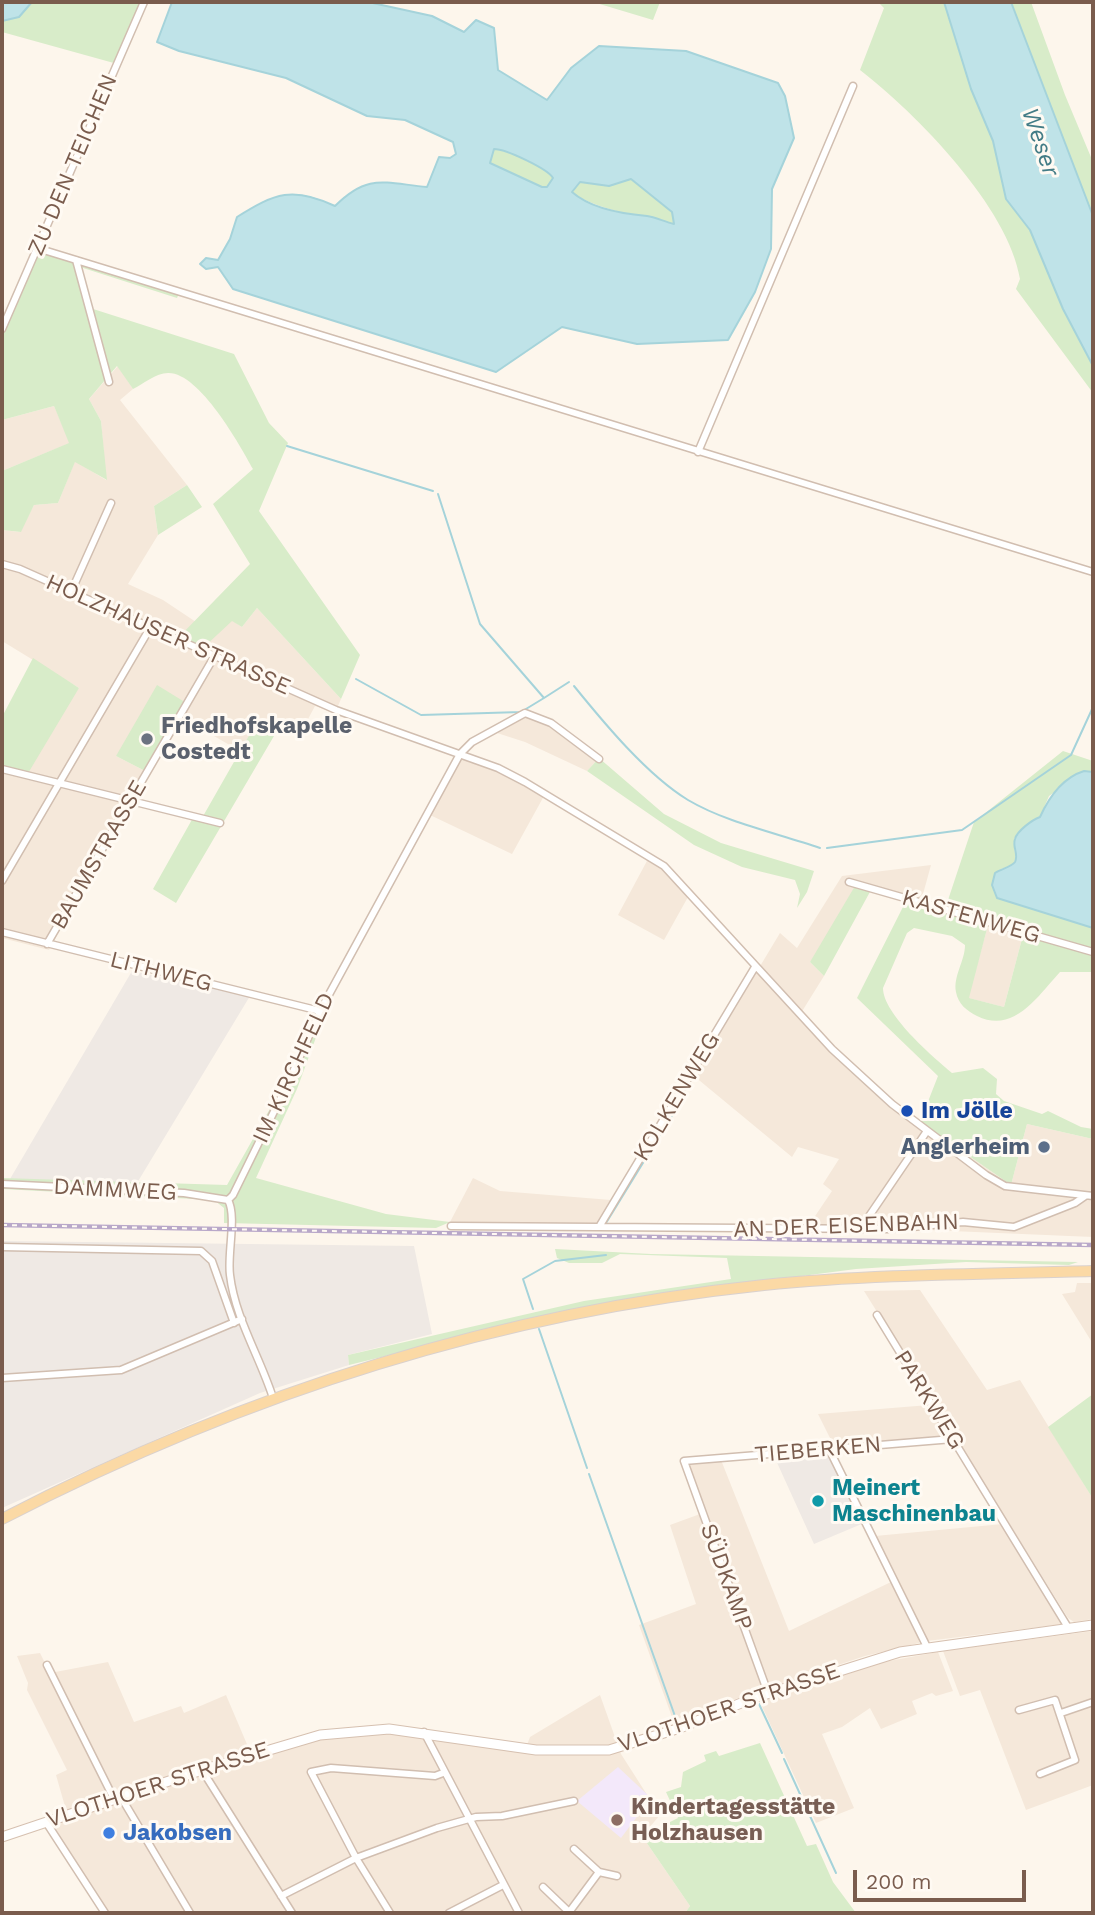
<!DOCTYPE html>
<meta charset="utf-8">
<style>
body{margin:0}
#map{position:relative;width:1095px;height:1915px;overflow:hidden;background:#fdf6ec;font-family:"Work Sans",sans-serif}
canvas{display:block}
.frame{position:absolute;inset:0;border:4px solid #7a5c4d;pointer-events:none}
.scale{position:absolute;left:853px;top:1870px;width:173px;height:32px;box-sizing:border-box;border:4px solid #7a5c4d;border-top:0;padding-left:9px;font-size:21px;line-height:24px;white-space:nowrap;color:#7a5c4d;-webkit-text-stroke:5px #fffaf3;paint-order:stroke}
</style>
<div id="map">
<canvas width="1095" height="1915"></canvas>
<div class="frame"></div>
<div class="scale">200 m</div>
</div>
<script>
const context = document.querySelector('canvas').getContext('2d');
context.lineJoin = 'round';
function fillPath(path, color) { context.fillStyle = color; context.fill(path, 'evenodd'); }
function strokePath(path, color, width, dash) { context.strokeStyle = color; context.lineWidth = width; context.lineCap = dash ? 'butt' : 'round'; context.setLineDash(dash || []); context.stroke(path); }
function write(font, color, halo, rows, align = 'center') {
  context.font = font + ' "Work Sans",sans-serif'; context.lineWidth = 6; context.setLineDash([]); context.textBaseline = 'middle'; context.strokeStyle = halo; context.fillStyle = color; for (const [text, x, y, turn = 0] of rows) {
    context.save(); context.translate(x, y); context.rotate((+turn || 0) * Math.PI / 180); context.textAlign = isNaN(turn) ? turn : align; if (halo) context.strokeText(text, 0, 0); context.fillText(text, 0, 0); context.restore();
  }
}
const residential = new Path2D(`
 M118 366 133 389 120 400 187 485 154 506 158 535 128 584 163 600 196 622 180 637 232 620 242 627 257 608 341 699 335 713 315 706 299 736 279 728 274 736 255 726 240 751 181 717 116 756 147 772 49 950 2 938V768L79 688 2 641V530L20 532 34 505 58 503 75 461 106 480 101 421 89 399Z
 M54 406 70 443 2 471V420Z
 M528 713 539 715 599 758 587 771 525 742 497 733Z
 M461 759 496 771 544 796 512 854 430 815Z
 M648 859 662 868 688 897 664 940 618 915Z
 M931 865 920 905 871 890 810 962 824 976 801 1013 854 1067 920 1122 1011 1185 1027 1124 1093 1139V1237L809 1225 832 1191 823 1184 839 1159 798 1147 792 1157 694 1076 780 933 797 948 842 876Z
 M988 925 1023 935 1004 1007 968 998Z
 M473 1178 500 1191 611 1200 596 1225 450 1222Z
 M1077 1283H1093V1344L1062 1294 1075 1292Z
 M920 1290 987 1390 1020 1380 1093 1499V1619L1074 1622 1068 1618 864 1291Z
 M929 1405 948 1436 834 1446 818 1414Z
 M721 1460 789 1631 893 1581 920 1638 919 1643 865 1656 673 1720 639 1625 696 1604 670 1525 700 1514 682 1465Z
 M1003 1524 1065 1624 927 1641 875 1536Z
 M1093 1631V1785L1026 1810 980 1690 960 1696 943 1651Z
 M938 1652 953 1691 936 1696 932 1693 912 1701 917 1714 881 1729 870 1708 842 1727 822 1734 854 1808 816 1823 760 1702 867 1665Z
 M40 1653 50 1673 108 1662 134 1722 181 1706 184 1713 226 1695 252 1756 318 1738 380 1732 438 1738 524 1753 530 1737 600 1695 621 1754 660 1815 642 1836 690 1906 685 1913H102L50 1834 68 1817 56 1775 67 1770 27 1690 28 1683 17 1656Z`);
const industrial = new Path2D(`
 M132 971 250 996 137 1183 10 1179Z
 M2 1241 414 1246 432 1334 348 1355 349 1365 260 1393 2 1508Z
 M827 1452 864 1523 814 1544 774 1456Z`);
const education = new Path2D(`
 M618 1767 651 1798 621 1838 577 1801Z`);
const green = new Path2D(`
 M2 2H147L121 65 2 32Z
 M593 2H660L653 20Z
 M878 2H944L971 89 993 141 1006 199 1030 230 1063 309 1093 366V393L1016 289 1020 279C1009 208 916 113 860 70L884 8Z
 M1011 2H1031L1065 95 1093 162V216Z
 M494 149C506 150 548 168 553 177L547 187H542L490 163Z
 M631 179 672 212 674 224C648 218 592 209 572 192L580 182 609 186Z
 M38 245 181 289 177 298 80 267 90 308 234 354 269 423 288 443 259 511 360 655 341 699 257 608 242 627 232 621 203 648 179 637 250 564 213 504 253 469C240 445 199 372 168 373 156 373 143 384 133 389L117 366 89 399 101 421 107 480 75 462 58 503 34 505 21 532 2 530V471L69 443 54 406 2 420V325Z
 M187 485 202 507 158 535 154 506Z
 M33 658 79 688 27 775 2 768V717Z
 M157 685 188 704 147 772 116 756Z
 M255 725 274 736 176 903 153 889 194 816 202 818Z
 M1063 751 1093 761V772L1084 771 1049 796 1040 817C1033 820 1014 832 1014 841 1013 851 1018 855 1013 865L1001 869 997 898 1093 928V972H1060C1037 997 1014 1034 977 1016 967 1011 958 1004 956 992 953 976 965 961 965 945L952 936 914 928 907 933 883 988C883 1014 932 1056 952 1073L983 1068 997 1079 996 1094 1004 1101 1042 1114 1048 1111 1081 1127 1093 1129V1139L1027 1124 1011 1185 920 1122 938 1076 857 998 906 901 944 912 974 822ZM988 925 1023 935 1004 1007 969 998Z
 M599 758 664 814 721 843 814 871 807 892 797 908 800 894 795 880 742 867 694 845 587 771Z
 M855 886 871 890 824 976 810 962Z
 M305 1009 325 1013 297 1089 256 1178 386 1214 450 1222 436 1228 224 1223V1208L214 1200 2 1189V1178L227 1185 285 1082 311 1021V1015Z
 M555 1249 651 1254 1078 1262 1069 1265 966 1262 856 1269 732 1285 585 1307 349 1365 348 1355 584 1301 731 1279 727 1258 620 1254 602 1263H569L557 1258Z
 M1093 1394V1499L1048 1427Z
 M760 1743 807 1846 816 1844 833 1882 856 1913H685L690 1906 642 1836 678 1818 666 1792 681 1787 683 1772 706 1761 704 1755 716 1751 719 1756Z`);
const water = new Path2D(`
 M2 2H32L19 17 2 21Z
 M172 2H368L432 16 464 32 476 20 494 28 498 70 547 100 571 68 599 46 686 51 778 83 785 96 794 138 772 189 771 249 755 292 728 340 637 344 562 327 496 372 233 289 218 267 206 269 200 264 206 258 218 260 230 239 237 217C275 193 293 186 335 206 368 173 384 183 427 187L439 157 450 158 456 154 453 142 405 120 367 116 286 78 179 51 157 42ZM494 149C506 149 548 169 553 178L547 187H542L490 163ZM631 179 672 212 674 224C665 222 655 217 647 216 624 214 590 208 572 192L580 182 609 186Z
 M944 2H1011L1093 216V366L1063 309 1030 230 1006 199 993 141 971 89Z
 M1084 771 1093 772V928L997 898 992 885 995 873C1001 869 1011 867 1015 862 1019 854 1012 847 1015 839 1017 831 1032 820 1040 817 1049 797 1062 778 1084 771Z`);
const stream = new Path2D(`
 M287 446 433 491
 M438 494 480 624 544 698 569 682
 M356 679 421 715 521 712 544 698
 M574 686C604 723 647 775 688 800 727 823 777 833 820 848
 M827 848 962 830 1071 755 1093 707
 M606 1223 678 1106
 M533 1309 523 1279 555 1261 606 1255
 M539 1329 587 1468
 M589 1474 676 1719
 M759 1704 782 1753
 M784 1759 836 1873`);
const street = new Path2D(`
 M37 248 1093 572
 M76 260 109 382
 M2 329 144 2
 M698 452 853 86
 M2 564 20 569 336 710 498 768 525 782 664 866 832 1049 892 1104 986 1175 1005 1186 1093 1196
 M71 592 111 503
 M2 769 220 823
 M2 881 150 628
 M849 882 1093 952
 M2 932 320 1011
 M47 944 214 657
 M2 1184 184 1193 228 1200
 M228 1200 233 1195 288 1083 320 1011 460 754 472 742 525 713 551 723 599 759
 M228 1200C237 1216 227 1255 230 1275 235 1318 260 1357 273 1398
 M451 1226 891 1229 963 1222 1014 1227 1075 1203 1085 1196
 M599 1227 755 967
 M861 1228 927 1131
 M2 1247 201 1251 212 1261 234 1323
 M877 1315 1069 1629
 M2 1378 121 1370 242 1319
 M829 1449 927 1647
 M47 1665 114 1799
 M768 1693 684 1461 953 1439
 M1019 1710 1055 1700 1075 1760 1040 1774
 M1061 1713 1093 1702
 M424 1732 519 1913
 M202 1770 292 1913
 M121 1797 190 1913
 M46 1822 105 1913
 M599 1872 617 1876
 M543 1887 569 1912
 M281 1896 356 1858 437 1828 476 1817 502 1816 574 1801
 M570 1911 599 1872 574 1849
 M390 1913 356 1858 311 1772 331 1768 435 1776 443 1773
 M449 1913 503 1885`);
const secondary = new Path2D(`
 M2 1837 202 1770 320 1735 389 1729 536 1750H609L680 1728 751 1699 900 1652 1093 1625`);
const primary = new Path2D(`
 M2 1519C241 1395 495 1313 764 1285 873 1274 983 1274 1093 1271`);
const rail = new Path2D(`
 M2 1225 1093 1245`);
const markers = [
 [147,739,7,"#6b7280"],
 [907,1111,7,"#1a4fb4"],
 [1044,1147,7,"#5c6f8a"],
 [818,1501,7,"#0f9aa8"],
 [617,1820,7,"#8d6e63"],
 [109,1833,7,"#3f7fe0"]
];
const streetNames = [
 ["ZU DEN TEICHEN",73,165,-67],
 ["HOLZHAUSER STRASSE",168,635,24],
 ["BAUMSTRASSE",99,855,-60],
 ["KASTENWEG",971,917,16],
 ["LITHWEG",161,972,14],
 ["IM KIRCHFELD",294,1068,-65],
 ["KOLKENWEG",677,1097,-59],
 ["DAMMWEG",115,1190,3],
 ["AN DER EISENBAHN",846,1226,-2],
 ["PARKWEG",929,1400,58],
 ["TIEBERKEN",818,1450,-5],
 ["SÜDKAMP",726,1577,70],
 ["VLOTHOER STRASSE",729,1708,-19],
 ["VLOTHOER STRASSE",158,1785,-18]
];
const worshipNames = [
 ["Friedhofskapelle",161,726],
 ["Costedt",161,752]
];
const transitNames = [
 ["Im Jölle",921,1111]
];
const serviceNames = [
 ["Anglerheim",1030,1147]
];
const cultureNames = [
 ["Meinert",832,1488],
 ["Maschinenbau",832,1514]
];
const educationNames = [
 ["Kindertagesstätte",631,1807],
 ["Holzhausen",631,1833]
];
const shopNames = [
 ["Jakobsen",123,1833]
];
const waterNames = [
 ["Weser",1040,142,71]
];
fillPath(residential, '#f5e8da');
fillPath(industrial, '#efe9e4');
fillPath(education, '#f3e8fa');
fillPath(green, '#d8ecc9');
fillPath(water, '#bfe3e8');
strokePath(water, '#a5d3da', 2);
strokePath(stream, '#a5d3da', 2);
strokePath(street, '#d1beb0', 9);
strokePath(secondary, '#d6c0b0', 11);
strokePath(primary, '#dad1cd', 12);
strokePath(street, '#fff', 6);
strokePath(secondary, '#fff', 9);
strokePath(primary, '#fbd9a5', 10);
strokePath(rail, '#b9a8c9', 4.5);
strokePath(rail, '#fffaf3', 2, [5]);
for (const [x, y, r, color] of markers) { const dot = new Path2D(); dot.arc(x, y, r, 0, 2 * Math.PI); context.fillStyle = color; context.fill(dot); strokePath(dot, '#fffaf3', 2.5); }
write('23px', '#7a5c4d', '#fffaf3', streetNames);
write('bold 23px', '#5b616d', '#fffaf3', worshipNames, 'left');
write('bold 23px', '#164399', '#fffaf3', transitNames, 'left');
write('bold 23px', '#4e5e75', '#fffaf3', serviceNames, 'right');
write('bold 23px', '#0d838f', '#fffaf3', cultureNames, 'left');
write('bold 23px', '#785e54', '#fffaf3', educationNames, 'left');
write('bold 23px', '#366cbe', '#fffaf3', shopNames, 'left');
write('italic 24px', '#437c86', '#fffaf3', waterNames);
</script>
